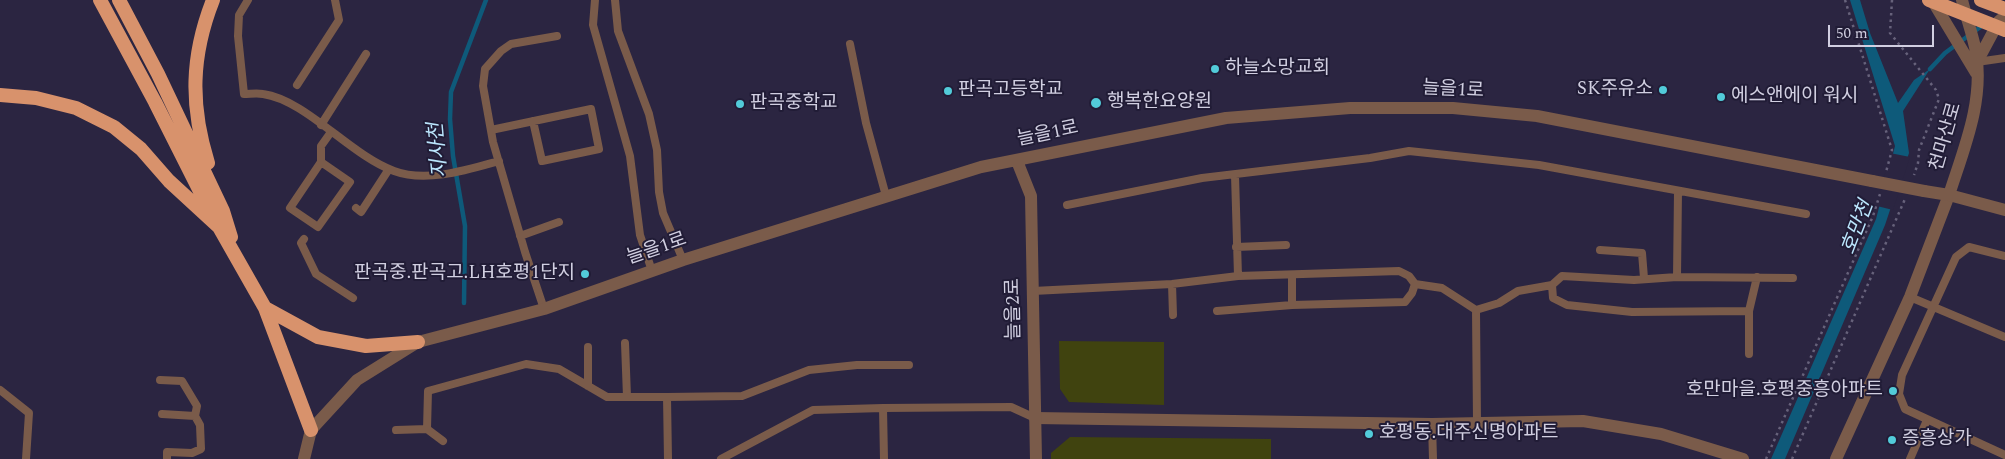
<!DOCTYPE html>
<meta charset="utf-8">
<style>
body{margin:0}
#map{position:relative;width:2005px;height:459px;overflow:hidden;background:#2b2541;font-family:Spectral,serif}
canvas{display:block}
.scale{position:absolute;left:1828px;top:25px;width:106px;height:22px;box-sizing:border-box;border:2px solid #d1cfe1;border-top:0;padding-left:6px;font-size:15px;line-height:18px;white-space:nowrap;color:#d1cfe1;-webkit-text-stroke:4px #211c36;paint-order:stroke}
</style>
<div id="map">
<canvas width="2005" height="459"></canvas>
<div class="scale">50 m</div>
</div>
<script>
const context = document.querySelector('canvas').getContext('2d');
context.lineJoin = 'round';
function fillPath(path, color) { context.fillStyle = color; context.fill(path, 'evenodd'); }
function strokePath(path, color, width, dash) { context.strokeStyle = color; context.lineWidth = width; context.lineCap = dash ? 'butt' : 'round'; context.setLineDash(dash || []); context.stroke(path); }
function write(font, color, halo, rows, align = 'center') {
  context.font = font + ' Spectral,"Noto Sans KR",serif'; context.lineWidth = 4; context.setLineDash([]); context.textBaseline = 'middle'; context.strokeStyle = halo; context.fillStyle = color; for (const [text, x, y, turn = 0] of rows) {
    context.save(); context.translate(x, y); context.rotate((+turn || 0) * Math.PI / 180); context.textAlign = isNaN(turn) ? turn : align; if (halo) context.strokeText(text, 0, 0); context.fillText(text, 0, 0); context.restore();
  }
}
const green = new Path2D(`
 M1059 341 1164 342V405L1069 402 1060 389Z
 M1070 437 1271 439V459H1051V453Z`);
const water = new Path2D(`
 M1850 0H1860L1870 33 1898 103 1914 80 1930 69 1903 111 1909 153 1885 225 1785 459H1771L1876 219 1895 146Z`);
const pier = new Path2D(`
 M1890 153 1910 157 1893 210 1877 206Z`);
const stream = new Path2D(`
 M1930 69 1945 53 1983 25
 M464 303 465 226 453 156 450 119 451 92 486 0`);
const path = new Path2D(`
 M1845 0 1892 150 1886 172
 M1892 0 1890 33 1936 90 1939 99 1919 150 1918 163 1914 175
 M1766 459 1873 216 1880 194
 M1792 459 1905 199`);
const service = new Path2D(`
 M248 0 239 15 238 36 244 94C250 94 257 93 263 94 306 100 350 155 394 171 426 183 467 170 499 161
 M595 0 593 25 630 156 640 235 652 271
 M615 0 618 31 649 114 657 150 659 192 663 213 683 260
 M850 44 866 123 886 196
 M1977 62 2005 58
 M297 85 339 20 335 0
 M321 125 366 54
 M491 130 591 109 599 149 542 161 533 121
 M321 162 350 182 318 227 290 208 321 162V146L331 132
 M1235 175 1238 276
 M1678 191 1677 277 1793 278
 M1067 205 1202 178 1370 158 1409 151 1539 165 1806 214
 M356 208 361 212 389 169
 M520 236 559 222
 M304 239 301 243 316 274 353 298
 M1236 247 1286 245
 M1600 250 1642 253 1644 278
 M2005 256 1969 247 1956 257 1902 375 1899 394 1905 409 2005 455
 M1292 275V305
 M1172 284 1173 315
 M1552 285 1553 298 1567 305 1632 312 1749 311
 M1033 291 1172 284 1238 276 1399 271 1409 276 1415 284 1442 288 1476 310 1499 303 1518 291 1552 285 1562 276 1634 280 1677 277
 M1910 297 2005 337
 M544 309 525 252 493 142 483 86 485 69 501 51 511 44 557 36
 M1476 310 1477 422
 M1217 311 1292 305 1405 302 1412 293 1415 284
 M625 343 627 397
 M588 347V386
 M1749 354V311L1757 277
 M160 380 182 381 197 406 195 416
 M0 390 29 413 26 459
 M667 397 742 396 809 370 857 365H909
 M883 408 884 459
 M162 414 195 416 200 425 201 449 192 453 167 452V459
 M1432 424 1433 459
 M427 429 428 391 526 364 559 369 607 397H667L668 459
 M396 430 427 429 443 441
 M721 459 813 410 883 408 1011 407 1035 418
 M1910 459 1927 420`);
const minor = new Path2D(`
 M1035 418 1432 424 1583 421 1661 434 1743 459
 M1836 459 1910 297 1949 195`);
const tertiary = new Path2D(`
 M1932 0 1976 73
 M1977 62 1999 21 2005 16
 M1017 161 1031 196 1036 459
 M1924 191 1949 195 2005 210
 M1949 195C1964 148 1984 102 1976 52 1973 35 1966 17 1962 0
 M304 459 311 430 357 380 418 342 544 309 683 260 981 167 1226 118 1350 108H1453L1537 116 1872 181`);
const trunk = new Path2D(`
 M100 0 155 102 214 219
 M119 0 158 74 223 211 231 237
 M1981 0 2005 9
 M0 95 36 98 76 108 114 127 141 149 169 181 219 227 265 308 311 430
 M208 163C190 105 191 56 213 0
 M265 308 318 337 366 346 418 342`);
const tertiaryBridge = new Path2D(`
 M1872 181 1924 191`);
const trunkBridge = new Path2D(`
 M1929 0 2005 30`);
const markers = [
 [1215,69,5,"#52cbd9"],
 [1663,90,5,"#52cbd9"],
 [948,91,5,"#52cbd9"],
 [1721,97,5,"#52cbd9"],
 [1096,103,6,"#52cbd9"],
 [740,104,5,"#52cbd9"],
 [585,274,5,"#52cbd9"],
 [1893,391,5,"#52cbd9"],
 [1369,434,5,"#52cbd9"],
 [1892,440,5,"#52cbd9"]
];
const poiNames = [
 ["하늘소망교회",1225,69],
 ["SK주유소",1653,90,"right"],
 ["판곡고등학교",958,91],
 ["에스앤에이 워시",1731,97],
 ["행복한요양원",1107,103],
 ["판곡중학교",750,104],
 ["판곡중.판곡고.LH호평1단지",575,274,"right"],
 ["호만마을.호평중흥아파트",1883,391,"right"],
 ["호평동.대주신명아파트",1379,434],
 ["증흥상가",1902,440]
];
const streetNames = [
 ["늘을1로",1453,91,3],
 ["늘을1로",1048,135,-12],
 ["천마산로",1947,137,-74],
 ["늘을1로",657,250,-19],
 ["늘을2로",1015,309,-91]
];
const waterNames = [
 ["지사천",440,150,-95],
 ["호만천",1859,228,-69]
];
fillPath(green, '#40430f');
fillPath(water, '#0e5a7a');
fillPath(pier, '#2b2541');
strokePath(stream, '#0e5a7a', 4.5);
strokePath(path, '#67627b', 2.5, [2.5, 4]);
strokePath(service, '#7a5b4a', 8);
strokePath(minor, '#7a5b4a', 12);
strokePath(tertiary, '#7a5b4a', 12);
strokePath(trunk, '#d8926c', 14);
strokePath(tertiaryBridge, '#7a5b4a', 12);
strokePath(trunkBridge, '#d8926c', 14);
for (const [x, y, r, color] of markers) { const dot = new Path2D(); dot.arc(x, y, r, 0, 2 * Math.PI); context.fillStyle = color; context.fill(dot); strokePath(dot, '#211c36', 2); }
write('19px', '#d1cfe1', '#211c36', poiNames, 'left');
write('19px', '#d1cfe1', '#211c36', streetNames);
write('italic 20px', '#bbe6fd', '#211c36', waterNames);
</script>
